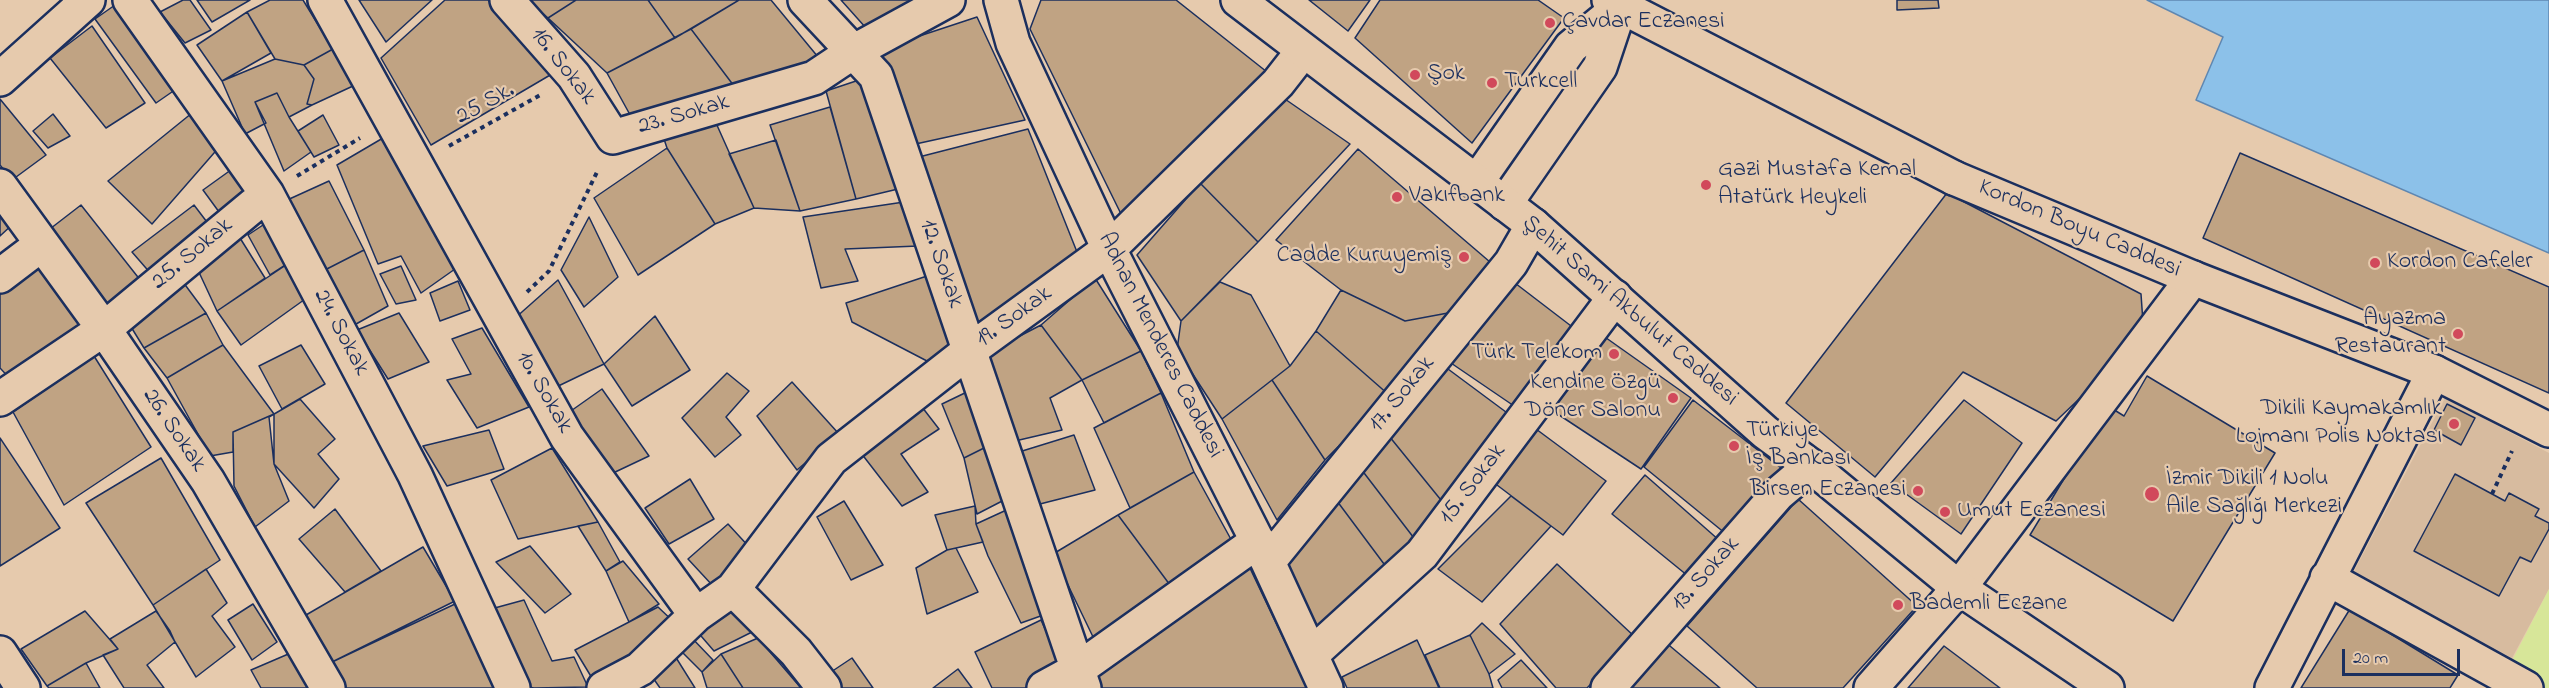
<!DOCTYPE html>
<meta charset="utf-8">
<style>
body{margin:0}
#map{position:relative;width:2549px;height:688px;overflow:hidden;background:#e6caad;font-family:"Indie Flower",sans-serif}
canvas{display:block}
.scale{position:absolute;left:2342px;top:649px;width:118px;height:27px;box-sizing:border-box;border:3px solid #1b2f5e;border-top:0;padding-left:8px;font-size:18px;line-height:21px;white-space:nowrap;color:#1b2f5e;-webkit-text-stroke:4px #e6caad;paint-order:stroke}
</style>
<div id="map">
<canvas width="2549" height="688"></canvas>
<div class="scale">20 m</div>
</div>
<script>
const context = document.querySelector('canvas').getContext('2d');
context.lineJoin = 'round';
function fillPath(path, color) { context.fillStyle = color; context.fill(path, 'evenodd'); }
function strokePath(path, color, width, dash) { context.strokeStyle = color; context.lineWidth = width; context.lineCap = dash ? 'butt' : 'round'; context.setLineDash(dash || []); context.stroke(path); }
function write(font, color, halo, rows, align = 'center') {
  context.font = font + ' "Indie Flower",sans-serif'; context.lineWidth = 4.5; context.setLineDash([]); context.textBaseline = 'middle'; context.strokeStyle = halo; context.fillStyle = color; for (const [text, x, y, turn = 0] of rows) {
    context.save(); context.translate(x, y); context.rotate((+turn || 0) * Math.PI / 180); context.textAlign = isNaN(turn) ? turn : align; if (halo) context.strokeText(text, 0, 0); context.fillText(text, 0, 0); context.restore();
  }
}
const built = new Path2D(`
 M2445 398 2549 453V589L2512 658 2353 573Z`);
const green = new Path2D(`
 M2549 589V688H2526L2504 676Z`);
const water = new Path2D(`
 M2147 0H2549V253L2196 100 2223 37Z`);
const building = new Path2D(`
 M183 0H190L211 30 185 43 160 12Z
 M197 0H250L212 22Z
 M270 0H303L333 49 304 65 275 59 247 12Z
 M359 0H432L386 42Z
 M445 0H488L557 71 431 145 381 58Z
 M527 0H576L548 18Z
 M576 0H648L675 38 607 73 548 18Z
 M648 0H739L675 38Z
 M739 0H771L823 63 737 90 691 29Z
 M841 0H922L866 28Z
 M1041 0H1176L1267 72 1123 218 1030 29Z
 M1309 0H1370L1348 31Z
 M1380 0H1538L1564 18 1472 143 1355 38Z
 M1897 0H1938L1939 8 1897 10Z
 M115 5 182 85 156 103 95 19Z
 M247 12 271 53 222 81 197 45Z
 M977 17 1025 120 911 145 880 49Z
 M92 26 145 103 106 128 50 58Z
 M691 29 737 90 634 122 607 73Z
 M336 44 353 86 312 105 307 104 314 79 304 65 333 49Z
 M275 59 304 65 314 79 307 104 312 105 289 117 277 93 255 102 266 123 245 134 222 81Z
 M859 80 898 189 856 199 826 91Z
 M277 93 289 117 311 152 284 171 255 102Z
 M1282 97 1350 144 1258 242 1200 183Z
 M0 99 46 155 12 180 0 165Z
 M830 107 856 199 800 211 770 125Z
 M192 113 221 145 152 224 108 181Z
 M53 114 70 136 48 148 33 131Z
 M323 115 339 145 314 157 298 131Z
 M716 123 754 208 715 224 667 148 664 139Z
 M1028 129 1079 257 976 324 915 158Z
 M383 138 455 269 421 293 401 256 378 264 337 165Z
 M776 140 800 211 754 208 729 154Z
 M667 148 715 224 638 275 594 198Z
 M1358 149 1490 262 1464 310 1405 321 1341 290 1276 240Z
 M2240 153 2549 287V393L2203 238Z
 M235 167 253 193 222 216 203 190Z
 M329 181 364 250 319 273 285 201Z
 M1200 183 1258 242 1181 321 1137 255Z
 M1947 193 2141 294 2144 337 2056 421 1963 372 1875 477 1786 403Z
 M904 202 918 246 845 249 858 281 821 288 803 217Z
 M0 204 14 223 0 236Z
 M81 205 141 281 107 311 46 232Z
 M194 205 213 230 152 275 132 252Z
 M589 217 618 277 584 307 561 270Z
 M266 223 290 262 270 275 248 235Z
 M240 238 265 278 217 311 197 268Z
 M364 250 388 306 349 328 319 273Z
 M37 258 91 329 13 382 0 368V287Z
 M286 265 308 297 241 345 217 311Z
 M401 266 416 300 396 304 380 274Z
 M927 276 955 346 927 361 852 322 846 303Z
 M1095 278 1141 351 1082 380 1041 325Z
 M558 280 604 364 550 390 514 319Z
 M1511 280 1575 329 1517 408 1448 361Z
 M458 281 470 310 440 321 430 293Z
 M183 282 206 313 144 348 128 322Z
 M1220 282 1251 295 1290 366 1222 419 1177 350 1181 321Z
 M1341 290 1405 321 1464 310 1389 395 1316 331Z
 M206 313 223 345 167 378 144 348Z
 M399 313 429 362 388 379 357 330Z
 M655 316 690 370 632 406 604 364Z
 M1041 325 1082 380 1050 398 1062 430 1015 441 987 353Z
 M482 328 529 407 477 428 447 380 471 374 452 339Z
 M1316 331 1389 395 1325 460 1272 380 1290 366Z
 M1602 335 1691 398 1641 469 1547 407Z
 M223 345 274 414 233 432V452L210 456 167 378Z
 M301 345 325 384 282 409 259 366Z
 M1141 351 1161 393 1104 423 1082 380Z
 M94 356 151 447 64 505 13 412Z
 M1448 369 1514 418 1445 505 1389 436Z
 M727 373 749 391 726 417 741 435 715 457 682 418Z
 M2147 376 2275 453 2173 621 2030 535 2108 406 2124 416Z
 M1272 380 1325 460 1277 520 1222 419Z
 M792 382 839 434 797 470 757 416Z
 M602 389 649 456 611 474 568 413Z
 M971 390 990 445 964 458 942 404Z
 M1161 393 1194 472 1130 508 1094 428Z
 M300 399 335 439 318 454 339 479 314 508 274 464 269 417Z
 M1693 400 1781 468 1726 534 1644 467Z
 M1964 400 2022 443 1961 534 1891 483Z
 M2447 404 2475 418 2461 445 2434 430Z
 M922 407 939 429 901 454 928 492 902 506 861 453Z
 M274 414V464L289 501 255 527 234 486 233 432Z
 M1536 429 1606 481 1563 535 1493 482Z
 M489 430 504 469 447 486 423 446Z
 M1074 435 1095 490 1036 505 1019 452Z
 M1389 436 1445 505 1417 542 1361 469Z
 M0 438 60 528 0 566Z
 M990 445 1008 498 977 514 964 458Z
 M552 448 598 522 518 539 491 480Z
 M161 458 220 560 153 605 86 503Z
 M1361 469 1417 542 1387 568 1337 501Z
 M1194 472 1233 543 1170 585 1118 515Z
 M2455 474 2505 501 2509 493 2539 509 2535 516 2549 523V529L2531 562 2520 557 2499 596 2414 551Z
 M1645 475 1720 541 1688 576 1612 514Z
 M690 479 714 519 669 544 645 508Z
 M1511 496 1551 526 1482 602 1438 569Z
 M1798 499 1917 606 1843 688H1757L1687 626Z
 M844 501 883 565 851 580 817 517Z
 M1337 501 1387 568 1321 633 1282 561Z
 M975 506 976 524 983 542 947 550 935 515Z
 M1013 507 1049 613 1021 623 988 556 976 524Z
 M335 509 381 571 345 592 299 539Z
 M1118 515 1170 585 1095 641 1053 554Z
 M598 522 620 562 606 571 578 526Z
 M728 524 751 549 713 586 688 559Z
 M530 546 571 594 545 613 496 562Z
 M423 547 455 601 330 663 306 615Z
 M956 548 978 592 927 614 916 568 947 550Z
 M623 561 659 604 629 622 606 571Z
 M1248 564 1307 688H1100L1092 670Z
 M1557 564 1636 638 1587 688H1556L1500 624Z
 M206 569 227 603 212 616 235 647 196 677 153 605Z
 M524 600 552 661 574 657 588 687 534 688 523 686 491 609Z
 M253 604 277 642 252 660 228 620Z
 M455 604 500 688H344L330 663Z
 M728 605 756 630 714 651 695 629Z
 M658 607 677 625 595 683 575 650Z
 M2350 609 2458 675 2450 688H2301Z
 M85 611 118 649 86 663 47 686 21 649Z
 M156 611 170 631 175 642 147 665 164 688H124L103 655 118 649 110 639Z
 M1041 620 1064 670 1025 688H992L975 652Z
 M1482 623 1515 654 1489 674 1470 635Z
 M1470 635 1489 674 1493 688H1440L1425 655Z
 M690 636 713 660 702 672 679 649Z
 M758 638 801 688H743L721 654Z
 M1417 640 1439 688H1347L1342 677Z
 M1664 641 1720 688H1622Z
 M1944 646 2000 688H1908Z
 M293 652 319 688H261L251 670Z
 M721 654 743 688H707L702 672Z
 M675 656 695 688H660L651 675Z
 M852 658 873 688H835L825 676Z
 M1521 660 1547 688H1502L1498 680Z
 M86 663 100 688H49L47 686Z
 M958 669 972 688H933Z`);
const path = new Path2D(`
 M449 146 542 94
 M297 176 360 138
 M527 292 549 271 598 170
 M2492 494 2512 451`);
const minor = new Path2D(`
 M130 0 267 194 415 475 513 688
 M325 0 567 437 696 615 733 589 796 652 824 688
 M507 0 574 76 613 137 814 78 853 52 948 0
 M805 0 876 76 1084 688
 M1001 0 1013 43 1109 249 1268 562 1326 688
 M1609 0 1954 178
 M0 79 88 0
 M1476 183 1571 47 1620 7 1600 67 1505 204
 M0 186 104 329 208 481 328 688
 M0 276 42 244
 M0 399 104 329 267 194
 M1268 562 1511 263 1533 225
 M2327 578 2526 688
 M733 589 831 459 969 351 1109 249 1278 83 1303 51
 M0 653 23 688
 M1311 655 1422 554 1615 297
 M604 688 640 669 696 615
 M1044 688 1077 670 1258 541
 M1608 688 1778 494 1811 466
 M1871 688 1959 588 2193 278
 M2272 688 2434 372`);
const major = new Path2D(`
 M1238 0 1533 225 1765 432 1811 466 1959 588 2107 688
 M1954 178 2193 278 2434 372 2549 430`);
const markers = [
 [1550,23,6,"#d1495b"],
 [1415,75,6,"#d1495b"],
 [1492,83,6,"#d1495b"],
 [1706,185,6,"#d1495b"],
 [1397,197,6,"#d1495b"],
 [1464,257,6,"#d1495b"],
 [2375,263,6,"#d1495b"],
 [2458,334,6,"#d1495b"],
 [1614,354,6,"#d1495b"],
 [1673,398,6,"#d1495b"],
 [2454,424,6,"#d1495b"],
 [1734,446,6,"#d1495b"],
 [1918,491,6,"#d1495b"],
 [2152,494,8,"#d1495b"],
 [1945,512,6,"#d1495b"],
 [1898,605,6,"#d1495b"]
];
const poiNames = [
 ["Çavdar Eczanesi",1562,23],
 ["Şok",1427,75],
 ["Turkcell",1504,83],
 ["Gazi Mustafa Kemal",1718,171],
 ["Atatürk Heykeli",1718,199],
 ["Vakıfbank",1409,197],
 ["Cadde Kuruyemiş",1452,257,"right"],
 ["Kordon Cafeler",2387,263],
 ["Ayazma",2446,320,"right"],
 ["Restaurant",2446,348,"right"],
 ["Türk Telekom",1602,354,"right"],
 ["Kendine Özgü",1661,384,"right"],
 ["Döner Salonu",1661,412,"right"],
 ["Dikili Kaymakamlık",2442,410,"right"],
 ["Lojmanı Polis Noktası",2442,438,"right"],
 ["Türkiye",1746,432],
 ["İş Bankası",1746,460],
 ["İzmir Dikili 1 Nolu",2166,480],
 ["Aile Sağlığı Merkezi",2166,508],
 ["Birsen Eczanesi",1906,491,"right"],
 ["Umut Eczanesi",1957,512],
 ["Bademli Eczane",1910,605]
];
const streetNames = [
 ["16. Sokak",562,67,52],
 ["25 Sk.",486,105,-29],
 ["23. Sokak",684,116,-16],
 ["Kordon Boyu Caddesi",2079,230,23],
 ["25. Sokak",193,255,-40],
 ["12. Sokak",940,264,71],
 ["Şehit Sami Akbulut Caddesi",1629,312,41],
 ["19. Sokak",1015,318,-36],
 ["24. Sokak",340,333,62],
 ["Adnan Menderes Caddesi",1159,346,63],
 ["10. Sokak",543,393,60],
 ["17. Sokak",1403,395,-51],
 ["26. Sokak",173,431,56],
 ["15. Sokak",1474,485,-53],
 ["13. Sokak",1707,575,-49]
];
fillPath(built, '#d7bb9f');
fillPath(green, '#d7e699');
fillPath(water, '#8cc1e9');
strokePath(water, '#5f87b1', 1.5);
fillPath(building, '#c0a383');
strokePath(building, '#1b2f5e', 1.5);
strokePath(minor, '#1b2f5e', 38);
strokePath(major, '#1b2f5e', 38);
strokePath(path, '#1b2f5e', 4, [4.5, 4.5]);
strokePath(minor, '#e6caad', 33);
strokePath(major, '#e6caad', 33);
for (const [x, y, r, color] of markers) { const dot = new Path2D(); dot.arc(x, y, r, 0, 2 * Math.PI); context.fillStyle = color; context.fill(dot); strokePath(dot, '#e6caad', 2); }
write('24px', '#1b2f5e', '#e6caad', poiNames, 'left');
write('24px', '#1b2f5e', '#e6caad', streetNames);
</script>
